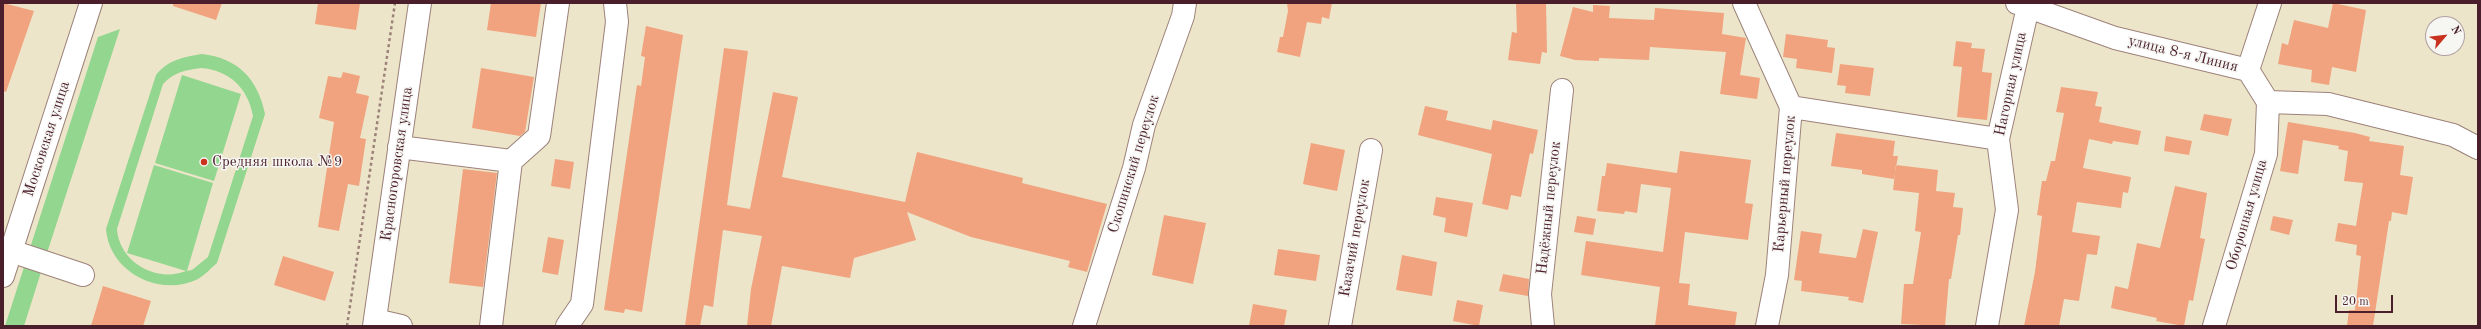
<!DOCTYPE html>
<meta charset="utf-8">
<style>
body{margin:0}
#map{position:relative;width:2481px;height:329px;overflow:hidden;background:#ede5c9;font-family:"Old Standard TT",serif}
canvas{display:block}
.frame{position:absolute;inset:0;border:4px solid #4a1f2b;pointer-events:none}
.north{position:absolute;left:2425px;top:16px;width:40px;height:40px;box-sizing:border-box;background:#f6f6f2;border:1px solid #b1a0a2;border-radius:50%;rotate:62deg;font-size:11px;font-weight:700;line-height:16px;text-align:center;color:#4a1f2b}
.north::after{content:'';display:block;margin:auto;width:14px;height:18px;background:#c8321e;clip-path:polygon(50% 0,100% 100%,50% 72%,0 100%)}
.scale{position:absolute;left:2335px;top:295px;width:58px;height:18px;box-sizing:border-box;border:2px solid #4a1f2b;border-top:0;padding-left:5px;font-size:12px;line-height:14px;white-space:nowrap;color:#4a1f2b;-webkit-text-stroke:3px #f6f6f2;paint-order:stroke}
</style>
<div id="map">
<canvas width="2481" height="329"></canvas>
<div class="frame"></div>
<div class="north">N</div>
<div class="scale">20 m</div>
</div>
<script>
const context = document.querySelector('canvas').getContext('2d');
context.lineJoin = 'round';
function fillPath(path, color) { context.fillStyle = color; context.fill(path, 'evenodd'); }
function strokePath(path, color, width, dash) { context.strokeStyle = color; context.lineWidth = width; context.lineCap = dash ? 'butt' : 'round'; context.setLineDash(dash || []); context.stroke(path); }
function write(font, color, halo, rows, align = 'center') {
  context.font = font + ' "Old Standard TT",serif'; context.lineWidth = 3; context.setLineDash([]); context.textBaseline = 'middle'; context.strokeStyle = halo; context.fillStyle = color; for (const [text, x, y, turn = 0] of rows) {
    context.save(); context.translate(x, y); context.rotate((+turn || 0) * Math.PI / 180); context.textAlign = isNaN(turn) ? turn : align; if (halo) context.strokeText(text, 0, 0); context.fillText(text, 0, 0); context.restore();
  }
}
const green = new Path2D(`
 M120 29 46 256 29 251 98 37Z
 M202 54C238 58 258 79 265 114L217 263C211 268 205 275 198 279 160 298 109 272 106 229L156 75C168 60 183 57 202 54ZM201 68C229 70 248 88 253 116L208 257 192 270 187 271 213 183 154 165 127 253 186 271C156 283 119 262 117 229L163 84C174 72 186 70 201 68Z
 M182 75 241 94 214 181 155 163Z
 M25 264 42 269 24 326H5Z`);
const building = new Path2D(`
 M3 3 34 11 6 92 3 91Z
 M173 3H222L216 20 173 6Z
 M318 3H360L356 30 315 24Z
 M491 3H541L536 37 487 30Z
 M1287 3H1332L1329 19 1322 17 1321 24 1307 22 1300 57 1277 52 1280 37H1283L1288 11Z
 M1516 3H1546L1547 53 1542 52 1540 64 1508 60 1512 32 1517 33Z
 M2333 3 2366 10 2356 72 2332 67 2329 85 2311 82 2312 70 2278 64 2282 43 2288 45 2294 20 2328 28Z
 M1593 5 1610 6 1609 18 1654 20 1655 8 1724 13 1722 34 1746 38 1740 75 1760 78 1757 99 1720 94 1726 52 1650 47 1649 60 1599 58V61L1575 60 1560 56 1573 7 1593 12Z
 M646 26 683 35 642 312 625 309 624 313 604 310 637 85 641 86 645 57 641 56Z
 M1786 34 1828 40 1827 47 1835 48 1832 73 1796 68 1797 59 1783 57Z
 M1956 41 1972 43 1971 48 1985 49 1982 72 1992 73 1987 120 1957 117 1962 67 1953 66Z
 M724 48 748 51 727 205 750 209 773 92 798 97 782 177 905 202 917 152 1023 178 1022 183 1107 204 1087 272 1068 267 1070 261 971 237 907 212 916 240 854 258 850 278 782 266 771 326H747L751 289 762 236 723 230 713 307 704 305 700 326H685Z
 M1840 64 1874 68 1870 96 1845 93 1846 86 1837 85Z
 M481 68 534 77 525 132 520 136 472 128Z
 M343 72 360 76 356 93 369 96 360 138 366 139 359 186 348 184 339 231 318 227 334 122 319 118 328 76 341 78Z
 M2061 87 2098 92 2095 106 2102 107 2099 122 2141 131 2138 145 2113 141 2112 144 2089 139 2083 168 2131 177 2128 193 2123 192 2121 208 2077 202 2072 232 2100 236 2097 255 2087 254 2079 301 2064 299 2059 326H2024L2035 272 2042 216 2037 215 2042 181H2046L2051 161H2055L2064 113 2056 112Z
 M1425 106 1448 111 1446 120 1491 130 1493 120 1538 130 1533 154 1530 153 1521 197 1511 195 1508 210 1482 204 1492 154 1418 135Z
 M2204 114 2232 119 2228 136 2200 130Z
 M2288 122 2355 133 2370 137 2369 141 2404 146 2400 175 2413 177 2407 215 2392 212 2391 221H2389L2373 326H2347L2349 310H2355L2361 256 2356 255 2357 245 2335 241 2338 223 2356 226 2363 183 2344 181 2348 151 2338 149 2339 146 2303 140 2298 174 2280 171Z
 M1836 133 1895 141 1893 156H1898L1894 179 1862 174V170L1831 166Z
 M2166 136 2192 141 2189 155 2164 151Z
 M1311 143 1345 150 1337 191 1303 184Z
 M1680 151 1751 160 1745 203 1753 204 1748 240 1685 232 1679 283 1690 284 1688 305 1737 312 1735 326H1655L1660 287 1581 275 1586 241 1663 252 1671 188 1641 184 1637 213 1625 211 1624 214 1597 211 1602 176H1605L1607 163 1677 173Z
 M555 159 574 162 570 189 551 186Z
 M1896 165 1938 170 1936 191 1955 193 1953 207 1963 208 1960 235H1958L1951 279H1949L1945 326 1901 324 1904 284H1913L1921 232 1915 231 1919 193 1893 190Z
 M463 169 497 173 483 287 449 283Z
 M2175 186 2207 193 2200 238 2205 239 2193 301 2189 300 2184 326 2156 321 2157 318 2111 308 2115 286 2128 289 2137 243 2160 248Z
 M1436 197 1473 203 1467 237 1444 232 1446 218 1433 215Z
 M1164 215 1206 223 1193 284 1152 275Z
 M1577 216 1596 219 1593 235 1574 232Z
 M2273 216 2293 220 2289 235 2270 230Z
 M1863 229 1878 232 1863 303 1848 300 1849 297 1801 291 1802 281 1794 280 1801 231 1822 234 1819 253 1856 258Z
 M548 237 564 240 558 275 542 272Z
 M1278 249 1320 255 1316 281 1274 275Z
 M1402 255 1437 262 1432 296 1396 290Z
 M283 256 334 272 325 301 274 285Z
 M1503 274 1529 279 1528 296 1499 291Z
 M103 286 151 301 143 326H91Z
 M1457 300 1483 305 1479 326 1453 321Z
 M1253 304 1287 310 1284 326H1249Z`);
const path = new Path2D(`
 M347 326 395 3`);
const minor = new Path2D(`
 M1744 3 1791 107 1777 275 1767 326
 M2017 3 2115 38 2248 70 2268 102 2328 104 2453 135 2478 148
 M2248 70 2270 3
 M1791 107 1998 139
 M399 147 511 161 491 326
 M511 161 539 136 558 3
 M11 251 83 275
 M375 320 401 326
 M374 326 420 3
 M567 326 582 304 617 22 615 3
 M1084 326 1134 168 1144 125 1183 16 1185 3
 M1340 326 1371 150
 M1543 326 1540 294 1562 90
 M1987 326 2007 210 1998 139 2028 7
 M2214 326 2266 154 2268 102`);
const major = new Path2D(`
 M3 276 91 3`);
const markers = [
 [204,162,4,"#c8321e"]
];
const streetNames = [
 ["улица 8-я Линия",2183,54,14],
 ["Нагорная улица",2011,84,-78],
 ["Московская улица",47,139,-72],
 ["Красногоровская улица",397,164,-82],
 ["Скопинский переулок",1134,164,-73],
 ["Карьерный переулок",1785,184,-85],
 ["Надёжный переулок",1549,208,-84],
 ["Оборонная улица",2247,215,-74],
 ["Казачий переулок",1355,238,-80]
];
const poiNames = [
 ["Средняя школа №9",212,162]
];
fillPath(green, '#93d68f');
fillPath(building, '#f0a37e');
strokePath(minor, '#9c827a', 24);
strokePath(major, '#9c827a', 24);
strokePath(path, '#9c827a', 2.5, [3, 3]);
strokePath(minor, '#fff', 22);
strokePath(major, '#fff', 22);
for (const [x, y, r, color] of markers) { const dot = new Path2D(); dot.arc(x, y, r, 0, 2 * Math.PI); context.fillStyle = color; context.fill(dot); strokePath(dot, '#f6f6f2', 1.5); }
write('15px', '#4a1f2b', '#f6f6f2', streetNames);
write('15px', '#4a1f2b', '#f6f6f2', poiNames, 'left');
</script>
